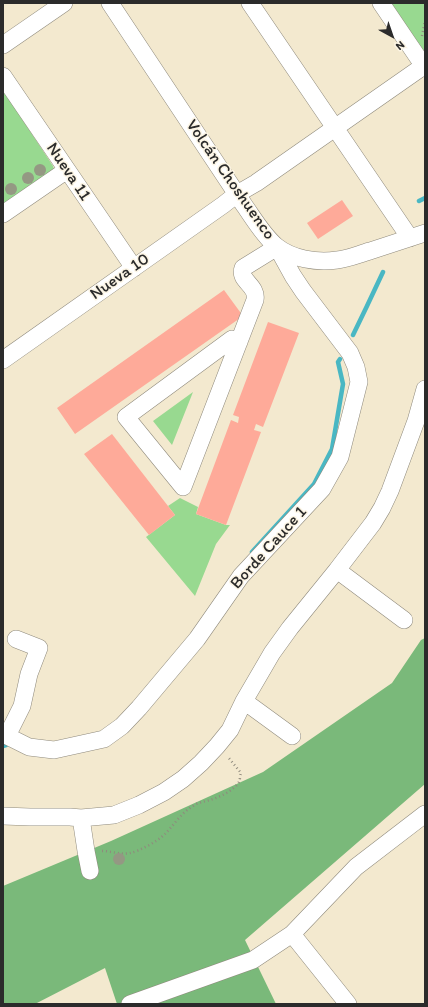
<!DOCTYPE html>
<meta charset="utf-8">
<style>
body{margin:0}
#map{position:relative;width:428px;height:1007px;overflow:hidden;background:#f3e9cf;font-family:Itim,sans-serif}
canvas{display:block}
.frame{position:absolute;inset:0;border:4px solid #2b2b2b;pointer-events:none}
.north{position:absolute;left:372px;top:16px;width:40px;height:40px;-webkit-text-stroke:3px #fcf5e5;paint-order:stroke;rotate:140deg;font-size:11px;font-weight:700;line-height:16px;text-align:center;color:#2b2b2b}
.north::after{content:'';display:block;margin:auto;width:14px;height:18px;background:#2b2b2b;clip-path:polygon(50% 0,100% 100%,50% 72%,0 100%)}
</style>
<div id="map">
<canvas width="428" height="1007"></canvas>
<div class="frame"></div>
<div class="north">N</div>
</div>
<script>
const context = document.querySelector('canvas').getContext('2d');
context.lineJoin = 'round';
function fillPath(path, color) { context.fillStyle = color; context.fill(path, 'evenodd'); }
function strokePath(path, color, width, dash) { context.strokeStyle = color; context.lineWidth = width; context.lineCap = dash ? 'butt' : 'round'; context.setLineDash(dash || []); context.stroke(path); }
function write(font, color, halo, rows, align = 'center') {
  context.font = font + ' Itim,sans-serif'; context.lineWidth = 3; context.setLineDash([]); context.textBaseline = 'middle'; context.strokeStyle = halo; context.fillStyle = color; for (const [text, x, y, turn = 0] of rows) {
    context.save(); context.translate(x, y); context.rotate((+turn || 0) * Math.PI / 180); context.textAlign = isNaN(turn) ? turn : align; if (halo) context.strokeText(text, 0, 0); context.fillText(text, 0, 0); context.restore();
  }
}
const green = new Path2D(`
 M387 3H425V57Z
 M3 90 53 166 54 169 3 206Z
 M193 392 172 445 153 421Z
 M180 498 198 507 196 514 226 525H230L216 544 195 596 146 537 175 515 168 506Z`);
const forest = new Path2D(`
 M425 638V784L245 940 276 1004H117L105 968 35 1004H3V886L111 841 263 772 392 683 421 640Z`);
const stream = new Path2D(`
 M419 201 425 198
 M353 335 367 306 383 272
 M252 552 314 484 332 449 343 384 338 362 340 359
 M3 746 6 745`);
const building = new Path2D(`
 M342 200 353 216 318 239 307 223Z
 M224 290 243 316 75 434 57 408Z
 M268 322 299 333 263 427 256 424 254 430 261 432 226 525 196 514 231 420 238 423 239 417 233 415Z
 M112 434 175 515 149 535 84 454Z`);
const path = new Path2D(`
 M422 36 425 21
 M102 851C111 851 121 855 130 853 140 851 158 841 165 834 174 825 181 813 193 806 198 802 204 802 210 800 220 797 233 791 239 782 240 780 240 776 241 773L228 757`);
const minor = new Path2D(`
 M110 3 244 205C254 219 263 235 276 246 292 259 317 263 337 260 348 259 359 254 370 251 388 245 407 239 425 233
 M250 3 410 238
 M381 3 425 68
 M3 45 64 3
 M3 76 134 268
 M3 214 67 170
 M3 360 223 205 237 194 256 183 425 65
 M337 570 404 620
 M244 701 292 736
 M7 736 29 747 54 750 104 739 122 726 139 708 197 639 241 576 322 489 340 457 359 382 356 367 350 353 303 291 293 276 277 247 243 268C238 281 258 285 255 300 231 363 207 425 183 487L126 417 232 339 239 342
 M7 736 22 706 29 674 39 648 16 639
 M3 816 30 817H70L81 818 114 815 139 805 164 792 183 779 201 763 217 746 230 730 244 701 272 653 290 628 337 570 373 523 382 508 390 491 416 421 425 389
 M81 818 86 851 90 871
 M292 934 348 1004
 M130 1004 253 960 292 934 356 867 425 814`);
const trees = [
 [40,170],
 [28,178],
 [11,189],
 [119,859]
];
const streetNames = [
 ["Nueva 11",68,172,56],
 ["Volcán Choshuenco",230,180,55],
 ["Nueva 10",120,277,-35],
 ["Borde Cauce 1",269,548,-48]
];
fillPath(green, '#98d990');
fillPath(forest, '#7ab97a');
strokePath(stream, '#49b7c3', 4.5);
fillPath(building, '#feaa99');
strokePath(minor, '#8f8a7d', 18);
strokePath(path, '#8f8a7d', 2.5, [1, 3]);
strokePath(minor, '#fff', 17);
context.fillStyle = '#949883';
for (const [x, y] of trees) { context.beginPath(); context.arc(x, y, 6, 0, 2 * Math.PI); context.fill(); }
write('17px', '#2b2b2b', '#fcf5e5', streetNames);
</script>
